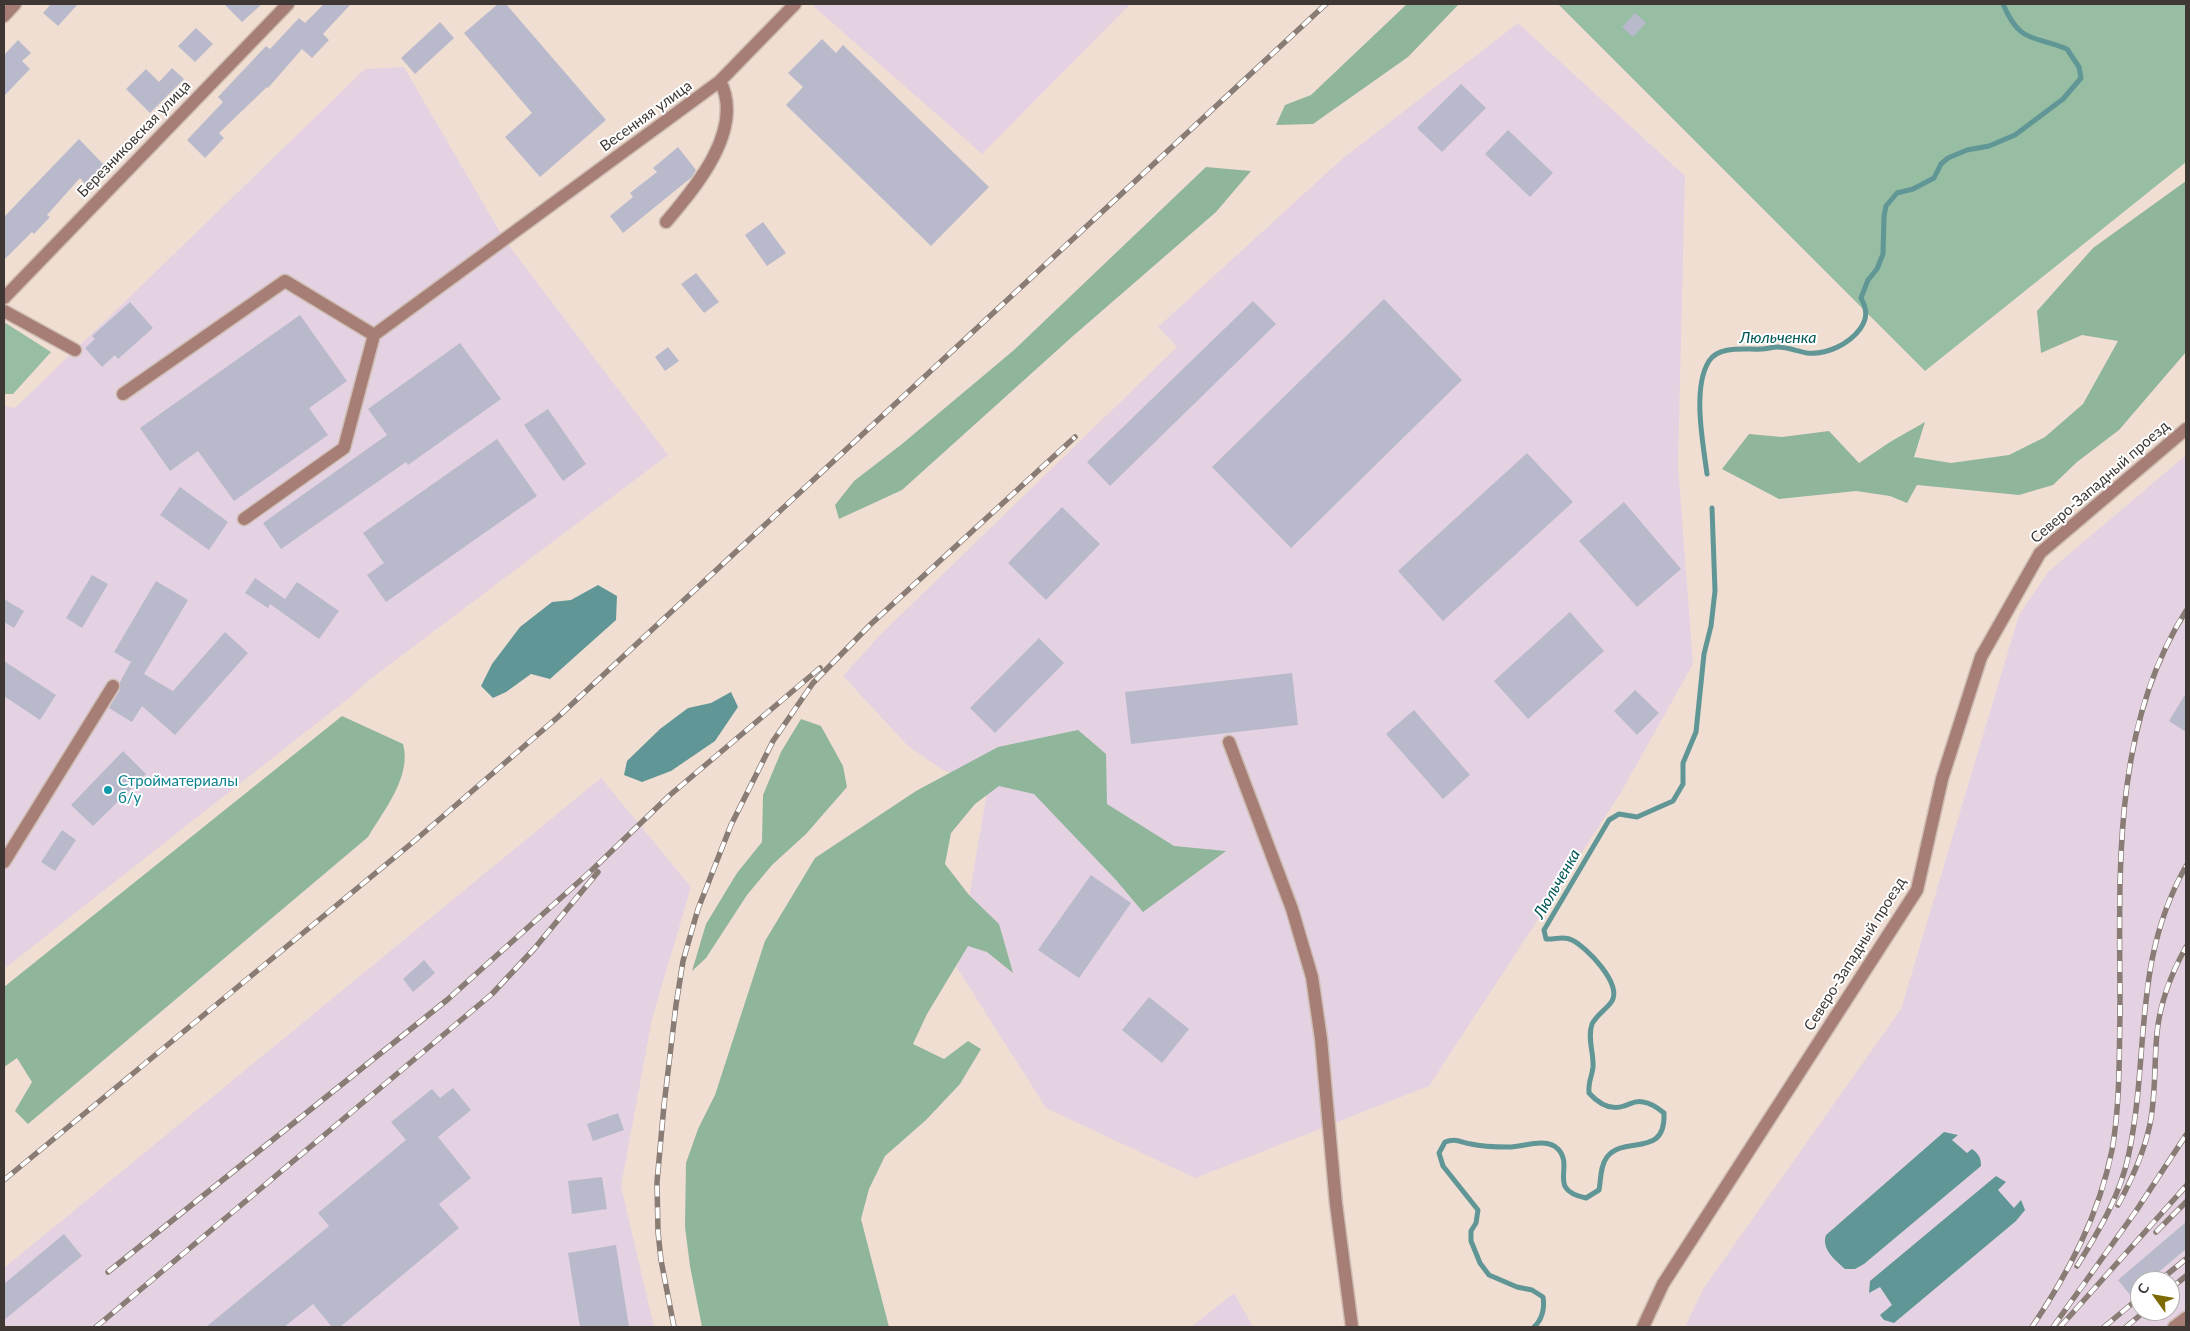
<!DOCTYPE html>
<meta charset="utf-8">
<style>
body{margin:0}
#map{position:relative;width:2190px;height:1331px;overflow:hidden;background:#f1ded3;font-family:Lato,sans-serif}
canvas{display:block}
.frame{position:absolute;inset:0;border:5px solid #3e3733;pointer-events:none}
.north{position:absolute;left:2130px;top:1271px;width:50px;height:50px;box-sizing:border-box;background:#fff;border:1px solid #b2afad;border-radius:50%;rotate:302deg;font-size:14px;font-weight:700;line-height:20px;text-align:center;color:#3e3733}
.north::after{content:'';display:block;margin:auto;width:18px;height:22px;background:#7d6a02;clip-path:polygon(50% 0,100% 100%,50% 72%,0 100%)}
</style>
<div id="map">
<canvas width="2190" height="1331"></canvas>
<div class="frame"></div>
<div class="north">С</div>
</div>
<script>
const context = document.querySelector('canvas').getContext('2d');
context.lineJoin = 'round';
function fillPath(path, color) { context.fillStyle = color; context.fill(path, 'evenodd'); }
function strokePath(path, color, width, dash) { context.strokeStyle = color; context.lineWidth = width; context.lineCap = dash ? 'butt' : 'round'; context.setLineDash(dash || []); context.stroke(path); }
function write(font, color, halo, rows, align = 'center') {
  context.font = font + ' Lato,sans-serif'; context.lineWidth = 4; context.setLineDash([]); context.textBaseline = 'middle'; context.strokeStyle = halo; context.fillStyle = color; for (const [text, x, y, turn = 0] of rows) {
    context.save(); context.translate(x, y); context.rotate((+turn || 0) * Math.PI / 180); context.textAlign = isNaN(turn) ? turn : align; if (halo) context.strokeText(text, 0, 0); context.fillText(text, 0, 0); context.restore();
  }
}
const industrial = new Path2D(`
 M816 4H1130L982 154 813 6Z
 M1518 23 1685 176 1678 466 1693 664 1620 794 1429 1086 1195 1178 1046 1108 957 968 988 786 943 770 908 746 843 676 880 635 1177 347 1158 327 1342 159Z
 M404 67 504 239 668 455 369 680 349 698 4 969V406L15 408 365 69Z
 M2186 455V1327H1685L1703 1289 1901 1009 2019 615 2048 572ZM2140 1281H2170V1311H2140Z
 M601 778 691 887 652 1019 621 1186 654 1327H4V1268Z
 M1234 1293 1253 1327H1191Z`);
const green = new Path2D(`
 M1558 4H2186V162L1925 371Z
 M4 322 51 352 13 394H4Z`);
const forest = new Path2D(`
 M1407 4H1459L1408 57 1313 124 1276 125 1285 105 1311 95Z
 M1206 167 1251 171 1216 212 1073 336 902 490 839 519 835 505 854 481 902 444 1014 350Z
 M2186 181V352L2119 430 2077 462 2053 485 2019 495 1917 485 1907 503 1890 496 1856 491 1779 499 1722 469 1749 434 1782 437 1829 431 1859 463 1890 442 1925 422 1914 457 1951 463 2009 455 2045 437 2083 404 2118 341 2082 335 2041 353 2037 311 2093 248Z
 M342 716 403 744C412 776 384 810 368 837L28 1124 15 1111 32 1082 17 1058 4 1067V987Z
 M801 719 821 726 843 766 847 787 806 834 772 865 747 895 706 958 692 971 706 924 737 873 762 842 763 795 781 752Z
 M1078 730 1106 754 1107 804 1174 846 1226 851 1143 912 1116 880 1034 794 999 786 975 804 951 833 945 864 969 895 999 924 1013 973 987 952 968 946 927 1014 913 1044 944 1059 968 1041 981 1049 960 1084 926 1120 885 1156 869 1189 861 1219 889 1327H702L690 1266 685 1227 686 1163 698 1129 715 1095 765 941 815 858 916 791 998 747Z`);
const water = new Path2D(`
 M598 585 617 596 616 620 550 679 531 674 506 692 493 698 481 686 492 664 520 627 552 602 571 600Z
 M731 692 738 707 715 741 671 771 642 782 624 775 627 761 660 729 688 708 711 703Z
 M1944 1132 1958 1135 1952 1140 1967 1153 1972 1149C1979 1154 1981 1158 1981 1166L1864 1264 1855 1269H1845C1835 1260 1821 1249 1826 1235Z
 M1996 1176 2006 1182 1998 1190 2014 1208 2021 1200 2025 1210 2016 1221 1894 1323 1884 1320 1880 1315 1892 1305 1880 1287 1869 1293 1870 1281Z`);
const stream = new Path2D(`
 M1707 474C1703 443 1692 388 1709 361 1719 345 1746 350 1762 349 1767 349 1772 347 1777 347 1787 347 1797 351 1807 353 1827 355 1849 344 1860 329 1868 318 1867 309 1861 298L1868 280 1877 269 1883 254 1884 216 1886 206 1897 193 1913 189 1934 178 1941 164 1948 158 1967 150 1989 146 2015 135 2063 99 2081 78 2079 67 2067 49C2033 35 2020 44 2003 4
 M1534 1327C1542 1320 1545 1308 1543 1297L1532 1290 1517 1287 1489 1275 1480 1263 1471 1241V1231L1476 1223 1478 1210 1443 1166 1439 1153 1445 1142C1455 1138 1460 1142 1471 1144 1483 1147 1496 1147 1509 1147 1523 1147 1546 1137 1558 1149 1575 1167 1546 1190 1586 1198L1599 1190C1601 1180 1600 1166 1607 1157 1624 1135 1666 1159 1664 1113 1658 1108 1651 1103 1643 1102 1635 1100 1631 1104 1624 1106 1610 1111 1598 1103 1589 1093 1588 1081 1592 1077 1593 1067 1594 1053 1587 1038 1592 1024 1597 1014 1607 1009 1612 1001 1622 983 1586 947 1572 940 1563 935 1555 940 1546 939L1544 930 1609 820 1619 814 1637 817 1673 801 1683 784V763L1696 732 1704 654 1711 626 1715 591 1712 508`);
const building = new Path2D(`
 M51 4H78L58 26 43 13Z
 M224 4H262L242 22Z
 M324 4H351L323 34 329 40 312 58 302 49 268 88 267 87 219 133 224 138 205 158 187 140 223 102 218 97 266 46 270 49 299 18 305 23Z
 M498 4H506L606 120 540 177 505 137 532 113 464 33Z
 M1635 13 1646 23 1633 37 1622 27Z
 M440 22 454 38 415 74 401 58Z
 M196 28 213 44 195 62 178 46Z
 M822 39 836 53 843 45 989 187 931 246 786 105 803 87 788 73Z
 M18 40 31 53 22 61 30 69 4 96V55Z
 M172 68 184 79 150 113 126 89 146 69 159 82Z
 M1461 84 1486 108 1442 152 1417 128Z
 M1508 130 1553 173 1530 197 1485 154Z
 M79 139 104 165 85 184 80 178 47 215 50 217 34 234 32 232 4 260V217Z
 M678 147 696 170 692 177 623 233 610 216 633 197 630 193 657 172 653 168Z
 M763 222 786 253 767 266 745 235Z
 M696 273 719 302 704 313 681 284Z
 M1384 299 1462 380 1291 548 1212 467Z
 M1253 301 1276 324 1110 486 1087 462Z
 M130 302 153 328 118 359 115 355 102 367 85 348 95 339 92 336Z
 M300 315 347 381 309 408 328 435 234 501 198 451 170 471 140 428Z
 M460 343 501 399 408 465 406 462 281 549 263 523 387 435 368 409Z
 M668 347 679 361 665 371 655 357Z
 M548 409 586 464 563 481 524 425Z
 M497 439 537 496 386 602 367 575 384 563 363 533Z
 M1527 453 1573 502 1443 621 1398 571Z
 M180 487 228 522 209 550 160 515Z
 M1624 502 1681 569 1637 607 1579 541Z
 M1062 507 1100 544 1046 600 1008 563Z
 M92 575 108 584 82 628 66 618Z
 M255 578 285 599 297 582 339 611 319 639 270 604 268 608 245 593Z
 M156 581 188 600 144 674 173 691 225 632 248 653 175 735 142 706 132 722 109 708 120 690V682L131 662 114 652Z
 M4 599 24 611 14 628 4 622Z
 M1570 612 1604 651 1528 719 1494 681Z
 M1039 638 1064 663 995 733 970 708Z
 M4 661 56 695 40 720 4 696Z
 M1292 673 1298 725 1131 744 1125 692Z
 M1635 690 1659 713 1637 735 1614 711Z
 M2186 693V732L2169 721Z
 M1414 710 1470 775 1443 799 1386 734Z
 M123 751 146 774 93 826 71 805Z
 M62 830 76 840 55 871 41 862Z
 M1091 875 1131 903 1079 978 1038 950Z
 M424 960 435 973 413 992 403 979Z
 M1149 997 1189 1029 1162 1063 1122 1030Z
 M453 1088 471 1110 438 1137 471 1178 439 1204 459 1228 340 1327H332L313 1304 284 1327H206L329 1226 318 1213 406 1140 391 1122 432 1089 440 1098Z
 M618 1113 624 1130 593 1141 587 1124Z
 M602 1177 607 1209 572 1214 568 1181Z
 M2186 1222V1249L2148 1281H2140V1288L2131 1296 2118 1280Z
 M64 1234 82 1256 4 1320V1284Z
 M616 1245 629 1327H580L568 1253Z`);
const minor = new Path2D(`
 M4 16 15 4
 M666 222C696 187 745 129 720 81
 M4 298 288 4
 M4 311 75 350
 M123 394 285 281 374 335
 M244 519 344 448 374 335 720 81 795 4
 M1229 742 1292 909 1312 977 1321 1039 1336 1204 1352 1327
 M4 862 113 686
 M1643 1327 1663 1284 1917 890 1942 779 1981 657 2040 553 2186 429
 M2174 1327 2186 1318`);
const rail = new Path2D(`
 M4 1180 412 843 558 717 1326 4
 M2118 1205C2132 1179 2144 1153 2150 1124 2156 1094 2154 1063 2157 1033 2160 1002 2171 974 2186 947
 M2156 1232 2186 1202
 M2077 1266C2099 1231 2121 1194 2129 1153 2150 1051 2132 962 2186 866
 M108 1272 447 1000 592 870 670 795 820 668
 M2159 1281 2186 1259
 M2170 1289 2186 1276
 M96 1327 492 994 534 949 598 872
 M674 1327 661 1260 658 1232 657 1182 664 1105 676 1005 683 961 698 909 731 825 773 741 813 683 871 624 1075 437
 M2032 1327C2069 1272 2099 1215 2112 1150 2120 1105 2119 1060 2120 1014 2120 879 2110 730 2186 611
 M2053 1327 2136 1211 2186 1135
 M2060 1327 2186 1186
 M2104 1327 2140 1297
 M2126 1327 2145 1311`);
const markers = [
 [108,790,5,"#0f9aa8"]
];
const streetNames = [
 ["Весенняя улица",646,116,-36],
 ["Березниковская улица",134,139,-46],
 ["Северо-Западный проезд",2100,482,-41],
 ["Северо-Западный проезд",1855,954,-58]
];
const cultureNames = [
 ["Стройматериалы",118,781],
 ["б/у",118,798]
];
const waterNames = [
 ["Люльченка",1778,338],
 ["Люльченка",1557,884,-60]
];
fillPath(industrial, '#e4d2e2');
fillPath(green, '#97bda2');
fillPath(forest, '#8fb59a');
fillPath(water, '#609796');
strokePath(stream, '#609796', 5);
fillPath(building, '#b9b9cc');
strokePath(minor, '#cdbdb3', 15);
strokePath(minor, '#a77e76', 12);
strokePath(rail, '#887c75', 5.5);
strokePath(rail, '#fff', 4, [11]);
for (const [x, y, r, color] of markers) { const dot = new Path2D(); dot.arc(x, y, r, 0, 2 * Math.PI); context.fillStyle = color; context.fill(dot); strokePath(dot, '#fff', 2); }
write('15px', '#3e3733', '#fff', streetNames);
write('15px', '#0d838f', '#fff', cultureNames, 'left');
write('italic 16px', '#015757', '#fff', waterNames);
</script>
